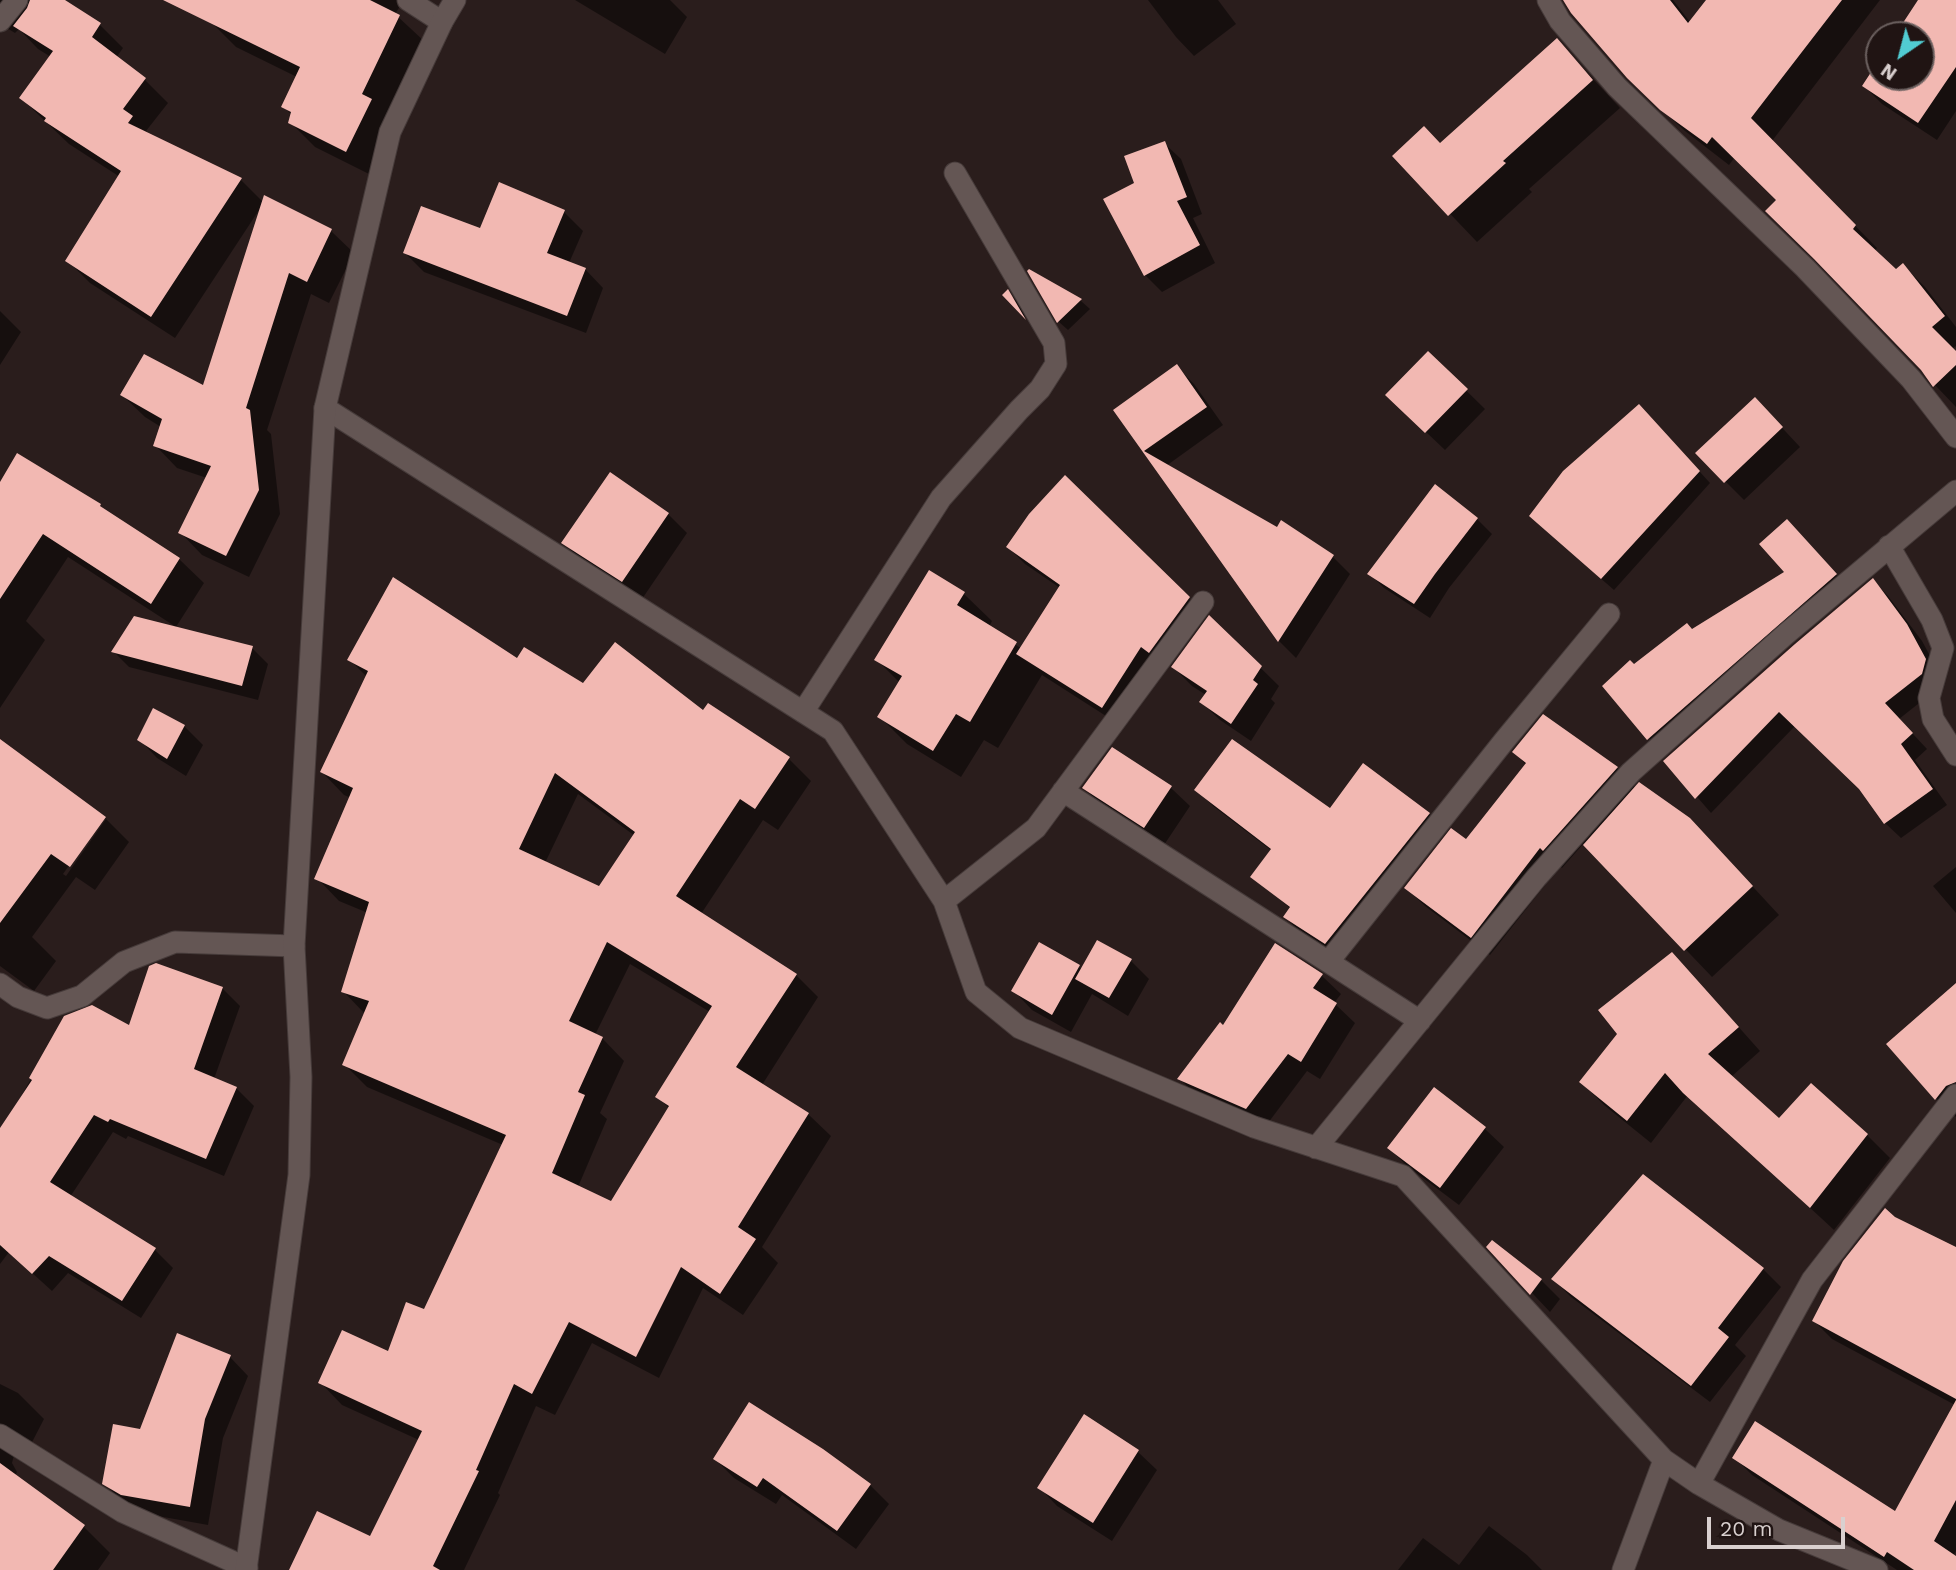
<!DOCTYPE html>
<style>
body{margin:0}
#map{position:relative;width:1956px;height:1570px;overflow:hidden;background:#2a1d1c;font-family:"Work Sans",sans-serif}
canvas{display:block}
.north{position:absolute;left:1865px;top:21px;width:70px;height:70px;box-sizing:border-box;background:#201413;border:2px solid #6a5f5e;border-radius:50%;rotate:215deg;font-size:19px;font-weight:700;line-height:28px;text-align:center;color:#d9d0cf}
.north::after{content:'';display:block;margin:auto;width:24px;height:32px;background:#51ccd2;clip-path:polygon(50% 0,100% 100%,50% 72%,0 100%)}
.scale{position:absolute;left:1707px;top:1517px;width:138px;height:32px;box-sizing:border-box;border:4px solid #d9d0cf;border-top:0;padding-left:9px;font-size:21px;line-height:24px;white-space:nowrap;color:#d9d0cf;-webkit-text-stroke:5px #201413;paint-order:stroke}
</style>
<div id="map">
<canvas width="1956" height="1570"></canvas>
<div class="north">N</div>
<div class="scale">20 m</div>
</div>
<script>
const context = document.querySelector('canvas').getContext('2d');
context.lineJoin = 'round';
function fillPath(path, color) { context.fillStyle = color; context.fill(path, 'evenodd'); }
function strokePath(path, color, width, dash) { context.strokeStyle = color; context.lineWidth = width; context.lineCap = dash ? 'butt' : 'round'; context.setLineDash(dash || []); context.stroke(path); }
const shadow = new Path2D(`
 M0 0H62L100 25 123 48 116 58 145 80 168 103 146 131 150 135 241 180 264 203 265 198 331 231 354 253 329 303 311 294 267 430 271 434 280 514 249 577 202 555 180 532 207 478 177 468 155 445 161 427 145 417 122 395 204 388 261 207 175 338 90 283 67 260 120 177 69 144 21 98 51 57 38 49 19 29 15 33 0 24Z
 M179 0H404L395 14 424 41 371 175 315 147 290 122 292 115 283 106 297 77 236 47 211 22Z
 M575 0H670L687 17 665 54Z
 M1148 0H1218L1236 24 1194 56 1176 37Z
 M1565 0H1673L1690 22 1708 0H1880L1772 141 1877 248 1875 251 1896 271 1903 265 1925 287 1956 327V346L1952 349 1956 353V407L1935 385 1778 200 1735 157 1729 165 1685 131 1651 100Z
 M1920 0H1956V111L1937 140 1882 104 1864 86 1879 63V77H1921V35H1898Z
 M1557 40 1620 108 1529 189 1532 192 1477 242 1395 156 1441 145Z
 M1164 143 1181 159 1202 214 1193 218 1215 263 1162 292 1145 275 1136 183Z
 M564 212 583 231 569 263 585 269 603 288 586 333 424 272 405 253 480 230Z
 M1029 271 1081 301 1090 309 1068 330 1059 322Z
 M1007 292 1016 300 1027 319 1004 295Z
 M0 311 21 332 0 365Z
 M1428 353 1485 409 1445 450 1406 413Z
 M1176 366 1194 384 1223 425 1166 466 1277 530 1333 557 1350 574 1296 658 1279 641 1115 410Z
 M1651 418 1710 483 1614 590 1543 528Z
 M1773 418 1800 447 1744 500 1697 453Z
 M18 455 100 506 107 512 179 559 204 583 176 627 68 557 26 621 45 640 0 708V485Z
 M1065 478 1207 616 1167 669 1159 663 1120 725 1042 675 998 748 984 740 961 777 907 744 879 716 900 683 877 660 929 573 964 594 992 621 989 627 1022 649 1060 588 1025 564 1008 547Z
 M1435 487 1477 519 1492 534 1449 588 1430 618 1384 588 1369 573Z
 M668 514 687 533 642 599 582 561 564 543Z
 M1800 535 1849 589 1662 753 1604 686 1787 572Z
 M1873 580 1888 596 1922 641 1941 676 1937 689 1899 719 1927 749 1915 760 1947 805 1901 838 1885 823 1862 790 1795 726 1711 813 1666 761Z
 M1210 618 1279 686 1271 699 1275 703 1251 741 1220 720 1201 702 1206 695 1192 686 1173 667Z
 M252 648 268 664 258 700 129 667 113 651Z
 M349 659 517 661 584 686 704 713 789 759 811 781 778 830 763 820 701 914 796 975 818 997 762 1085 808 1114 831 1136 762 1247 778 1263 743 1315 703 1288 659 1378 592 1343 555 1415 536 1406 498 1493 500 1495 464 1570H291L371 1539 419 1440 342 1405 320 1382 389 1353 424 1311 503 1145 367 1087 344 1064 365 1014 343 991 368 913 339 901 317 878 351 798 344 795 322 772 367 677ZM578 794 635 836 600 888 545 863ZM630 964 710 1012 657 1096 670 1109 612 1203 578 1187 607 1119 600 1113 624 1061 602 1038 595 1035Z
 M184 726 203 745 186 776 157 758 139 739Z
 M0 741 105 818 129 842 95 890 76 877 32 937 56 961 34 991 0 966ZM102 819H106L66 876 63 874Z
 M1113 749 1171 788 1190 806 1164 845 1103 806 1084 788Z
 M1514 752 1617 768 1636 788 1717 848 1779 915 1712 977 1584 843 1562 868 1560 866 1490 955 1425 906 1406 888 1466 842 1526 765Z
 M1197 790 1330 810 1429 814 1445 830 1342 959 1301 933 1285 917 1291 909 1253 876 1272 851 1213 806Z
 M1956 867V913L1933 886Z
 M1276 946 1322 976 1341 994 1334 1003 1355 1023 1320 1079 1307 1071 1265 1127 1198 1097 1180 1079 1224 1027Z
 M1131 961 1149 979 1128 1016 1092 994 1071 1032 1032 1010 1014 991 1078 966 1082 970Z
 M1695 978 1760 1051 1731 1077 1779 1121 1867 1135 1890 1158 1834 1230 1688 1095 1651 1143 1604 1105 1581 1082Z
 M1956 985V1117L1937 1099 1888 1044Z
 M222 988 240 1006 214 1079 236 1088 254 1106 224 1176 128 1136 126 1139 113 1132 70 1197 155 1250 173 1268 141 1318 68 1273 52 1291 9 1252 0 1264V1134L65 1018 130 1028Z
 M1434 1089 1485 1129 1504 1147 1459 1205 1407 1166 1389 1148Z
 M1894 1219 1956 1249V1551L1953 1556 1956 1558V1570H1897L1752 1475 1734 1457 1895 1513 1955 1405 1832 1339 1814 1321Z
 M1492 1243 1541 1280 1560 1299 1550 1312 1489 1247Z
 M1763 1269 1781 1287 1735 1345 1746 1356 1710 1402 1571 1297 1553 1279Z
 M230 1357 248 1376 223 1438 208 1525 141 1513 123 1502 104 1483 141 1431Z
 M0 1384 18 1393 44 1419 29 1448 14 1455 12 1463 17 1472 15 1476 84 1527 110 1553 98 1570H0Z
 M1084 1417 1138 1452 1157 1470 1112 1541 1057 1506 1039 1487Z
 M822 1450 870 1485 889 1504 856 1549 782 1495 776 1504 734 1478 715 1459Z
 M1489 1526 1527 1555 1542 1570H1398L1423 1538 1459 1565Z`);
const building = new Path2D(`
 M30 0H65L101 23 92 37 146 78 123 109 133 116 128 123 242 178 151 317 65 261 121 171 44 121 46 118 19 98 53 51 13 26 27 8Z
 M163 0H370L400 15 362 94 372 99 346 152 288 123 291 112 281 107 300 67Z
 M1563 0H1670L1688 23 1706 0H1842L1751 118 1856 225 1853 229 1896 269 1903 263 1945 316 1932 327 1956 351V365L1933 387 1921 370 1814 259 1765 211 1776 200 1712 137 1707 144 1660 110 1627 78 1571 13Z
 M1918 0H1956V67L1918 123 1862 86 1879 60V77H1921V35H1895Z
 M1557 38 1593 80 1503 161 1506 163 1448 216 1392 156 1424 126 1440 143Z
 M1165 141 1187 197 1177 201 1200 245 1144 276 1103 199 1134 183 1124 156Z
 M499 182 565 210 547 253 586 268 567 316 403 253 421 206 480 228Z
 M264 195 332 229 307 282 289 273 246 408 250 410 259 490 226 556 178 533 211 466 153 446 162 419 120 395 144 354 203 385Z
 M1029 269 1082 299 1057 323 1027 271Z
 M1008 289 1026 320 1002 295Z
 M1428 351 1468 389 1425 433 1385 395Z
 M1177 364 1207 407 1144 451 1277 527 1281 520 1334 555 1278 642 1113 410Z
 M1755 397 1783 427 1724 483 1695 453Z
 M1639 404 1700 471 1601 579 1529 516 1563 471Z
 M17 453 101 504 100 506 180 558 151 604 43 534 0 599V482Z
 M610 472 669 513 622 582 561 543Z
 M1065 475 1190 597 1149 653 1141 647 1102 708 1016 654 1060 585 1006 547 1029 514Z
 M1435 484 1478 518 1435 574 1414 604 1367 574Z
 M1787 519 1837 574 1647 740 1602 686 1630 660 1634 664 1687 623 1692 629 1784 572 1759 544Z
 M929 570 965 592 957 605 1017 642 970 722 956 714 933 751 877 717 902 676 874 660Z
 M393 577 517 658 524 647 583 683 615 642 703 710 708 703 790 757 755 809 740 799 676 896 797 974 736 1067 809 1113 738 1227 756 1239 720 1294 681 1267 636 1357 569 1322 532 1394 514 1384 476 1470 479 1471 433 1566 440 1570H289L317 1511 370 1536 422 1431 318 1383 342 1330 388 1351 406 1302 424 1309 506 1135 342 1065 369 1001 341 992 369 902 314 879 353 788 320 772 368 671 347 660ZM555 773 635 832 599 886 519 849ZM607 942 712 1006 655 1097 669 1106 611 1201 552 1173 585 1095 578 1092 603 1037 569 1021Z
 M1873 578 1907 624 1926 659 1922 674 1885 703 1913 733 1901 744 1933 789 1884 824 1859 789 1779 712 1695 799 1663 761 1795 644Z
 M1209 615 1262 666 1253 680 1258 684 1231 724 1199 702 1207 691 1171 667Z
 M134 616 253 646 242 686 111 652Z
 M153 708 185 725 167 759 137 740Z
 M1543 714 1618 767 1543 851 1540 848 1471 938 1404 888 1451 828 1466 839 1526 763 1512 752Z
 M0 739 106 817 70 867 51 854 0 923Z
 M1232 739 1330 808 1363 763 1430 813 1325 944 1283 917 1290 907 1250 877 1271 849 1194 790Z
 M1112 747 1172 786 1144 828 1082 788Z
 M1639 782 1690 818 1753 886 1684 951 1583 845Z
 M1097 940 1132 959 1109 998 1075 979Z
 M1039 942 1080 965 1052 1015 1011 991Z
 M1275 943 1323 974 1313 988 1337 1003 1301 1062 1288 1054 1246 1109 1177 1079 1220 1022 1223 1025Z
 M1672 952 1739 1027 1708 1054 1779 1118 1811 1083 1868 1134 1810 1208 1683 1093 1665 1073 1627 1121 1579 1082 1617 1034 1598 1010Z
 M156 963 223 987 194 1069 237 1087 206 1159 110 1119 108 1122 94 1115 50 1182 156 1248 122 1301 49 1256 32 1274 0 1245V1128L32 1080 29 1078 64 1016 92 1005 129 1025 149 966Z
 M1956 983V1082L1946 1086 1935 1100 1886 1044Z
 M1434 1087 1486 1127 1440 1188 1387 1148Z
 M1643 1174 1764 1268 1718 1328 1729 1337 1691 1386 1551 1279Z
 M1885 1208 1895 1217 1956 1247V1399L1812 1321 1843 1261Z
 M1492 1240 1542 1279 1530 1295 1486 1247Z
 M177 1333 231 1355 205 1419 190 1507 121 1495 102 1484 113 1424 140 1429Z
 M1956 1400V1500L1934 1541 1956 1556V1570H1914L1887 1552 1884 1557 1732 1458 1755 1421 1895 1511Z
 M749 1402 823 1449 871 1484 837 1531 763 1478 757 1487 713 1459Z
 M1084 1414 1139 1450 1093 1523 1037 1488Z
 M0 1463 85 1525 53 1570H0Z`);
const minor = new Path2D(`
 M408 0 442 22
 M1548 0 1560 21 1617 87 1805 268 1911 379 1956 437
 M0 21 17 0
 M325 408 833 731 944 901 976 992 1020 1028 1254 1127 1403 1176 1664 1460 1699 1484 1779 1530 1877 1570
 M1889 546 1932 620 1943 648 1929 698 1933 719 1956 755
 M803 712 941 498 1019 410 1040 389 1056 364 1054 343 955 173
 M1063 791 1420 1021
 M944 901 1036 828 1203 602
 M1329 961 1504 741 1609 614
 M0 984 18 997 47 1008 82 996 124 962 175 942 294 946
 M1316 1148 1536 878 1631 772 1786 634 1956 491
 M0 1435 123 1512 247 1568
 M1699 1484 1812 1280 1956 1095
 M1623 1570 1664 1460`);
const tertiary = new Path2D(`
 M246 1570 299 1175 301 1077 294 946 325 408 390 132 442 22 455 0`);
fillPath(shadow, '#0007');
fillPath(building, '#f2b8b2');
strokePath(minor, '#463b3a', 23);
strokePath(tertiary, '#463b3a', 23);
strokePath(minor, '#645654', 21);
strokePath(tertiary, '#645654', 21);
</script>
